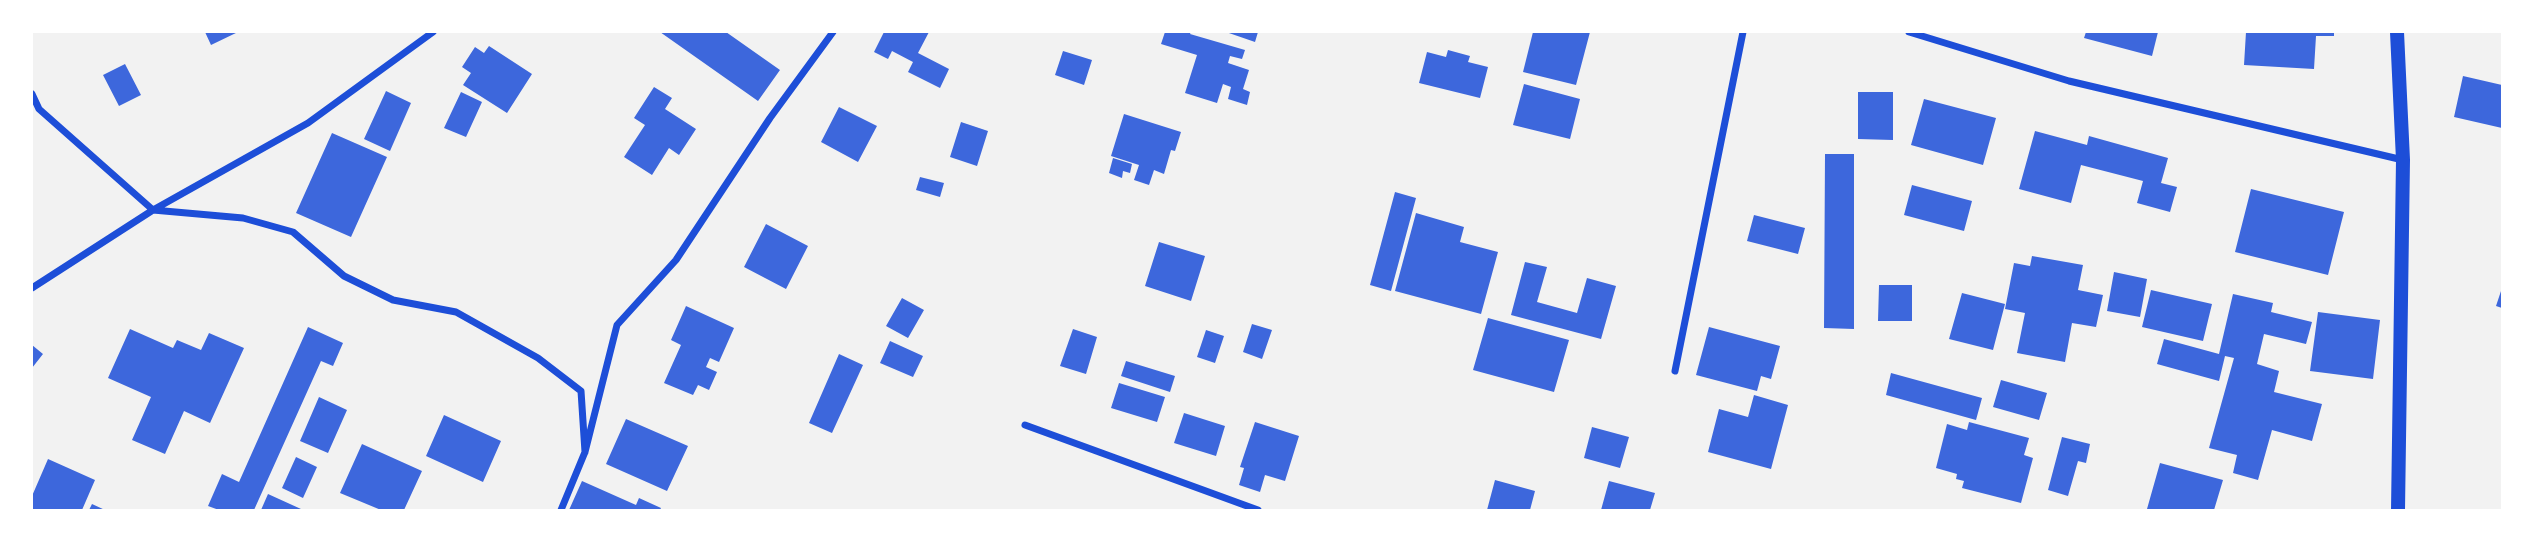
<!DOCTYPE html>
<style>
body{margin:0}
#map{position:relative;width:2534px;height:542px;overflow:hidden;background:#f2f2f2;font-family:Bitter,serif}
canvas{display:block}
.frame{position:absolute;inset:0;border:33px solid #fff;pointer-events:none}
</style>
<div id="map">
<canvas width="2534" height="542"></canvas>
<div class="frame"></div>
</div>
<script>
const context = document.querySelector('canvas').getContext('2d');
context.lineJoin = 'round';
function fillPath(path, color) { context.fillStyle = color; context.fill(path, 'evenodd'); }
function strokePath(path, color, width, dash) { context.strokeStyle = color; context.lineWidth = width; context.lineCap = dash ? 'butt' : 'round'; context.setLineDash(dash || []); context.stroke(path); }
const building = new Path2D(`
 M205 32H238L211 45Z
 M660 32H726L780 70 758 101Z
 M884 32H929L918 53 949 69 940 88 908 72 913 62 892 51 888 59 874 52Z
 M1165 32H1191L1190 34 1245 50 1242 59 1230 56 1228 63 1249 70 1243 89 1250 92 1247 105 1228 99 1231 87 1223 84 1217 103 1185 93 1197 55 1161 44Z
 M1226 32H1258L1255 42Z
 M1533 32H1590L1576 85 1523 72Z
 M2086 32H2158L2152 56 2084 38Z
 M2246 32H2334V36H2316L2314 69 2244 65Z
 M489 46 532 74 507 113 463 85 471 73 462 67 475 47 484 53Z
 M1448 50 1470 56 1468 62 1488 67 1480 98 1419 83 1427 52 1446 57Z
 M1063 51 1092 60 1084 85 1055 75Z
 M125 64 141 95 119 106 103 75Z
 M2463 76 2502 85V128L2454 117Z
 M1524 84 1580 99 1570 139 1513 125Z
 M654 87 672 98 665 109 696 129 679 155 669 148 652 175 624 157 645 125 634 118Z
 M386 91 411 103 390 151 364 139Z
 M461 92 482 102 466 137 444 128Z
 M1858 92H1893V140L1858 139Z
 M1924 99 1996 118 1983 165 1911 145Z
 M839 107 877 126 858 162 821 142Z
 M1124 114 1181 132 1175 151 1171 150 1164 174 1154 170 1149 185 1134 180 1139 165 1111 156Z
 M961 122 988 131 977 166 950 157Z
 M2035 131 2087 145 2089 136 2168 158 2161 183 2177 187 2170 212 2137 203 2143 181 2081 165 2071 203 2019 189Z
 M332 133 387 157 351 237 296 213Z
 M1825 154H1854V329L1824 328Z
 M1113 158 1132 164 1130 173 1123 171 1122 178 1109 173Z
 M920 177 944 183 940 197 916 190Z
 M1912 185 1972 201 1964 231 1904 215Z
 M2251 189 2344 212 2328 275 2235 252Z
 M1395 192 1416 198 1391 291 1370 285Z
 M1416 213 1464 227 1460 242 1498 252 1481 314 1395 291Z
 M1754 215 1805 228 1798 254 1747 241Z
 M766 224 808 246 786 289 744 267Z
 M1159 242 1205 256 1191 301 1145 286Z
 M2032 256 2083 265 2078 290 2103 295 2096 327 2072 323 2065 362 2017 353 2025 313 2005 309 2014 263 2030 266Z
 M1525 262 1547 267 1537 302 1577 313 1587 278 1616 286 1601 339 1511 315Z
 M2114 272 2147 279 2140 317 2107 311Z
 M1879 285H1912V321H1878Z
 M2502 288V308L2496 306Z
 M2151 290 2212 304 2203 341 2142 327Z
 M1962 293 2005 304 1993 350 1949 339Z
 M2233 294 2273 303 2271 312 2312 322 2306 344 2264 334 2257 364 2279 371 2274 392 2322 404 2312 441 2272 430 2258 480 2233 473 2237 455 2209 448 2234 358 2225 356 2219 381 2157 364 2164 339 2219 354Z
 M902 298 924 310 908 338 886 326Z
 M686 306 734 328 719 362 710 358 706 367 717 372 709 390 698 385 693 395 664 383 681 345 671 340Z
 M2318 312 2380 320 2373 379 2310 371Z
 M1488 318 1569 340 1554 392 1473 370Z
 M1252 324 1272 330 1262 359 1243 352Z
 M308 327 343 343 333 366 321 361 254 510H219L208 506 222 474 239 482Z
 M1709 327 1780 346 1771 379 1761 376 1757 391 1696 375Z
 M130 329 173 348 177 340 201 350 209 333 244 348 210 423 184 411 165 454 132 440 151 397 108 378Z
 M1073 329 1097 337 1086 374 1060 366Z
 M1206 330 1224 336 1215 363 1197 357Z
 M890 341 923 356 913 377 880 363Z
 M32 345 43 354 32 368Z
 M839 354 863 365 832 433 809 423Z
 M1126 361 1175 376 1170 392 1121 376Z
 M1891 373 1982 398 1976 420 1886 395Z
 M2001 380 2047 393 2039 420 1993 407Z
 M1119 383 1165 397 1157 422 1111 408Z
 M1754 395 1788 405 1771 469 1708 452 1719 409 1748 417Z
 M319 397 347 410 328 453 300 441Z
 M1184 413 1225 426 1216 456 1174 443Z
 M444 415 501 441 483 482 426 456Z
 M626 419 688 446 667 491 606 464Z
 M1255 422 1299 436 1285 481 1265 475 1260 492 1239 485 1244 468 1240 467Z
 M1969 422 2029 438 2024 455 2033 458 2021 503 1962 488 1964 481 1956 479 1957 474 1936 468 1947 424 1967 430Z
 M1592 427 1629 437 1620 468 1584 458Z
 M2062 437 2090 444 2086 463 2078 461 2068 496 2048 490Z
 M362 444 422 471 404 510H381L340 493Z
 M296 457 317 467 303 498 282 488Z
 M48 459 95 480 82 510H32V496Z
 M2160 463 2223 480 2214 510 2147 509Z
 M1495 480 1535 491 1530 510H1487Z
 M582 481 636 505 639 498 661 508 660 510H569Z
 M1609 481 1655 493 1650 510H1601Z
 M268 494 301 509 300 510H261Z
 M92 504 105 510H89Z`);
const minor = new Path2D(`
 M1909 32 2069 81 2403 160
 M32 94 39 109 153 210 243 218 293 232 344 276 393 300 456 312 538 358 581 391 585 452
 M32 288 153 210 308 123 433 32
 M1675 371 1743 32
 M1025 425 1258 510
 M561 510 585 452 617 325 676 260 770 118 833 32`);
const secondary = new Path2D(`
 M2397 32 2403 160 2398 510`);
fillPath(building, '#3d67dc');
strokePath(minor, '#1d4ed8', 7);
strokePath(secondary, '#1d4ed8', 14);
</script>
